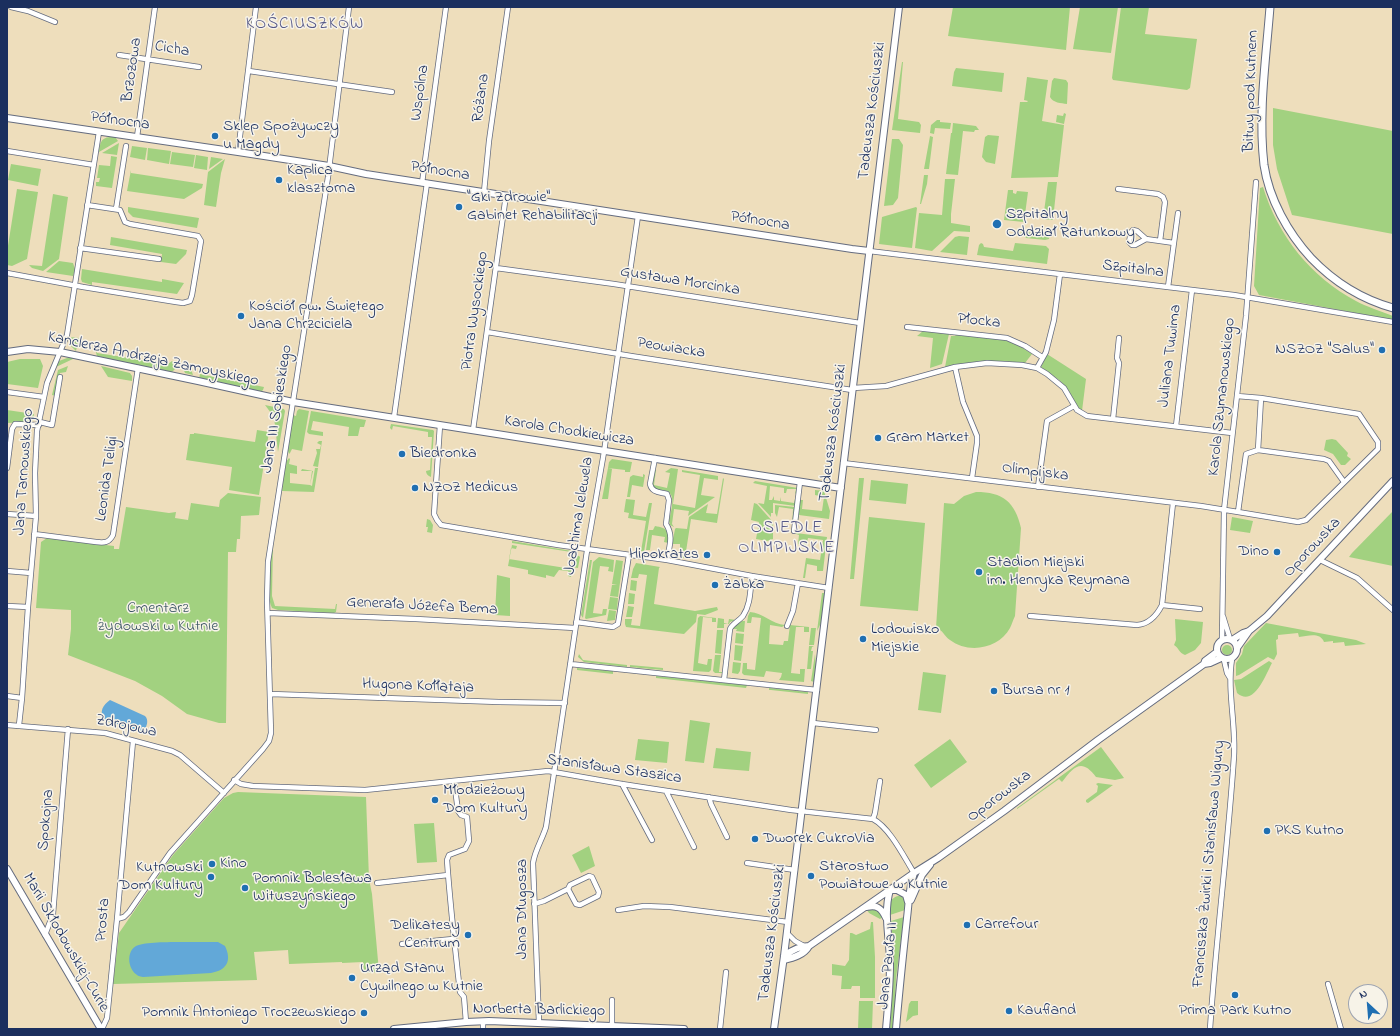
<!DOCTYPE html>
<meta charset="utf-8">
<style>
body{margin:0}
#map{position:relative;width:1400px;height:1036px;overflow:hidden;background:#eedebc;font-family:"Indie Flower",sans-serif}
canvas{display:block}
.frame{position:absolute;inset:0;border:8px solid #1b2f5e;pointer-events:none}
.north{position:absolute;left:1348px;top:984px;width:40px;height:40px;box-sizing:border-box;background:#f7f3e8;border:1px solid #9fa5b1;border-radius:50%;rotate:334deg;font-size:11px;font-weight:700;line-height:16px;text-align:center;color:#1b2f5e}
.north::after{content:'';display:block;margin:auto;width:14px;height:18px;background:#1f6fb2;clip-path:polygon(50% 0,100% 100%,50% 72%,0 100%)}
</style>
<div id="map">
<canvas width="1400" height="1036"></canvas>
<div class="frame"></div>
<div class="north">N</div>
</div>
<script>
const context = document.querySelector('canvas').getContext('2d');
context.lineJoin = 'round';
function fillPath(path, color) { context.fillStyle = color; context.fill(path, 'evenodd'); }
function strokePath(path, color, width, dash) { context.strokeStyle = color; context.lineWidth = width; context.lineCap = dash ? 'butt' : 'round'; context.setLineDash(dash || []); context.stroke(path); }
function write(font, color, halo, rows, align = 'center') {
  context.font = font + ' "Indie Flower",sans-serif'; context.lineWidth = 3; context.setLineDash([]); context.textBaseline = 'middle'; context.strokeStyle = halo; context.fillStyle = color; for (const [text, x, y, turn = 0] of rows) {
    context.save(); context.translate(x, y); context.rotate((+turn || 0) * Math.PI / 180); context.textAlign = isNaN(turn) ? turn : align; if (halo) context.strokeText(text, 0, 0); context.fillText(text, 0, 0); context.restore();
  }
}
const green = new Path2D(`
 M953 7H1070L1066 50 948 36Z
 M1080 7H1118L1111 53 1073 49Z
 M1121 7H1149L1145 34 1197 39 1190 88 1187 90 1113 80 1112 78Z
 M902 62H903L898 119 919 122 921 125 920 133 892 130Z
 M956 68 1004 73 1002 92 952 86 954 72Z
 M1027 77 1048 80 1042 121 1064 125 1058 177 1011 178 1020 102H1027L1028 101 1024 100Z
 M1054 78 1066 80 1068 83 1067 104C1061 103 1053 103 1050 97L1052 81Z
 M1273 108 1393 131V234L1292 215 1277 169 1273 145Z
 M1064 113 1066 114 1064 124 1056 122 1057 115 1063 116Z
 M937 120H940V122L951 123 950 129 935 128 934 134 930 133 931 125Z
 M953 123 976 126 979 130H975L974 132 963 131 958 175 946 174 951 133H952Z
 M988 135 999 136 995 164 986 162 982 157 985 137Z
 M930 136 933 137 929 169H924Z
 M110 137H115L118 141 99 152C100 144 100 138 110 137Z
 M892 139H899L903 145 898 198 893 205 884 206Z
 M119 143 117 155 102 153Z
 M132 146 147 148 145 160 130 157Z
 M148 148 171 151 169 164 147 160Z
 M172 152 195 155 193 167 170 164Z
 M196 155 208 157 207 170 194 168Z
 M111 156 117 157 112 188 96 186V182H99L100 178H97L99 165 110 166Z
 M211 157 223 159 209 169Z
 M225 159 221 173 216 207 204 205 208 172Z
 M11 164 41 169 38 186 8 180Z
 M131 170V173L203 184 202 188 184 199 127 191Z
 M924 175H928L927 184 921 204H920Z
 M945 179H955L951 214V223L970 226V232L954 231 932 251 915 248 919 213 942 215Z
 M1048 182H1057L1053 220 1043 219Z
 M1263 187C1278 236 1311 277 1356 301 1367 307 1381 311 1393 316V320L1259 295 1254 286 1260 188Z
 M17 189 38 192 27 259 12 266 7 265V252Z
 M1008 190H1013V193L1016 194 1017 191 1028 192 1024 222 1004 220Z
 M53 194 68 197 59 259 43 271 32 268 29 265 42 266Z
 M128 207 199 218 197 228 133 217 128 212Z
 M916 207 917 208 912 248 879 244 882 217Z
 M1039 231 1051 232 1049 239 1045 240 1026 238 1025 236H1020L1021 232 1039 233Z
 M959 236 969 237 967 255 940 252 955 237Z
 M111 237 187 250 186 254 176 264 161 262 162 254 110 245Z
 M981 243 983 244 984 247 1013 251 1015 243 1046 246 1049 249 1047 264 977 255 979 245Z
 M59 261 73 263 75 269 73 276 46 272Z
 M82 269 162 282V279L184 283 177 294 92 282V285L82 282 81 279Z
 M923 331 949 334 942 364 930 368 933 338 917 336Z
 M956 335 1006 340 1017 344 1032 354 1025 363C998 360 972 361 945 367L951 336H955Z
 M69 337 79 338 76 351 70 345Z
 M95 349 97 353 168 364 172 361 176 365V368L171 373 97 356Z
 M1047 354 1086 379 1082 411C1074 404 1072 393 1064 385 1058 377 1048 374 1041 367Z
 M67 358H75L56 367 59 361Z
 M20 359H40L43 366 38 388 7 384V362Z
 M183 363 191 369 193 375 185 373 182 366Z
 M68 366 66 372 60 373 56 396 52 395 58 370Z
 M101 366 130 373 132 376V381L108 377Z
 M200 374 264 387 263 390 261 392 199 379Z
 M265 405 284 409 285 411 278 452 274 417Z
 M299 409 309 411 302 451 292 449 290 453 289 454 287 448 293 415 296 416 297 411Z
 M7 410 34 414 33 420 30 422 7 423Z
 M311 411 366 420 364 427H360L358 436H348L349 427 313 421 311 430 323 432V436L309 434 307 432Z
 M391 424 433 430 434 431 431 477C428 476 426 474 426 471L430 470 432 437H428V432L393 426 392 430 390 428Z
 M257 430 269 432 259 495 229 490 232 467 186 460 190 434H194V433L255 442Z
 M1332 439 1336 440 1348 453 1347 456 1351 459 1345 465H1341L1333 454 1324 450 1326 440Z
 M319 441H322L318 467 313 466 317 453 316 449H320L321 445 317 443Z
 M289 458 290 459 289 464 297 466V474L290 473V483L310 485 312 471H301L302 469 313 471 310 485 312 486 315 468H318L314 492 282 491 285 463Z
 M612 459 632 462 630 472H625V470L608 468 609 462Z
 M608 468 612 469 608 499H602Z
 M671 468 678 469 673 504 695 508 700 475 682 472V470L718 476V480L704 478 701 495 715 497 688 516 689 511 674 509 672 524 674 527 670 525 669 521C670 514 677 495 667 491 663 490 658 490 654 489L652 485 655 470H656L654 485 667 488 670 473 665 472Z
 M643 474 645 475 643 487 632 485 630 497H627L630 477 633 475 643 477Z
 M723 478 724 479 717 523 691 519 685 558H681L683 549 680 548V544H672L675 529 676 528 687 529 689 517 708 504 706 513 717 514Z
 M859 478H864L854 579H850Z
 M871 480 908 484 906 504 869 500Z
 M755 481 798 488 797 492 795 494 796 489H787L786 493H784V488L770 486 769 500H772L774 496V500L780 501 781 497V501L794 503 795 499 796 501V506L773 503V513H771V517L758 503 764 504 767 486 753 483Z
 M815 490 824 491 830 511 829 519 799 515 796 533 827 537 823 571H817V566L807 564 805 578H803L806 558 820 560 823 540 808 538 806 547 798 544 799 535 796 534 800 500H803L802 509 822 511 824 497 815 495Z
 M976 492C1003 492 1015 502 1021 528L1015 616C1013 620 1012 624 1010 628 999 649 968 654 950 640 944 636 943 630 936 628L944 503 954 504 964 496Z
 M228 493 261 497 259 515 241 516 240 539H237L236 552H228L226 723H219L187 714 162 696 135 681 68 655 71 629V610L36 608 41 542 47 538 114 546V549H119L126 507 169 513 176 512 175 518 188 520 191 503 219 507 220 500Z
 M626 499 635 500 633 515 646 517 649 503H652L644 552 641 551 646 521 628 518 629 513 624 512Z
 M754 503 757 504 773 522V539L767 541 756 539 759 522 751 520Z
 M775 505 795 507 792 527 793 509 779 507 777 517 775 513Z
 M1393 511V566L1349 557 1352 553Z
 M869 517 925 523 918 611 860 606Z
 M1232 517 1253 521 1250 533 1230 530Z
 M427 519 430 520 433 525 432 533 427 532 428 527H426Z
 M655 526C667 528 669 530 668 543L664 542 665 537 652 535 650 550H646L649 530H653Z
 M512 541 578 552V553L512 543Z
 M273 544 272 596 275 606 335 609 336 604H337L336 612 334 613 278 610 272 608C265 592 270 561 273 544Z
 M512 545 517 546 516 549 511 548 509 559 572 569 571 577 568 576V571L559 570 554 577 546 575V578L528 574V570L508 566Z
 M571 554 579 556 580 557 578 568 572 567 574 558 569 557Z
 M599 557 614 560 613 572 608 571 609 567 600 566 593 613 602 614 603 609H607L606 615 586 619 585 618 593 562Z
 M590 560H592L583 618 581 615Z
 M616 560 623 561 618 597 610 596 612 585H617L612 584Z
 M636 563 660 567 659 568 654 604 695 611 717 607 718 610 705 615 697 614 696 622 684 634 626 627 625 624V619H632L631 625 640 626 647 575 639 574 638 578H631L633 569Z
 M497 575 510 578V616L495 615Z
 M631 580 637 581 636 591 630 590Z
 M629 593 635 594 634 604H628Z
 M822 593H825V595L821 623 817 631Z
 M610 597 618 598 617 610 608 609Z
 M628 606 634 607 632 617H626Z
 M609 610 616 611 615 620 607 621Z
 M750 612C763 613 772 624 785 625L782 627 770 625 769 644 783 645 784 641H788L790 625 809 627V632H804V627H796L791 673 800 674V669H805L804 682 779 680 781 677 782 673 766 671 764 677 744 675 742 673 743 663H747V669L755 670 761 618 752 617 751 623H747L748 616Z
 M700 616 716 618V622H712V618L703 617 698 663 707 665 708 659H712L711 670 709 672 693 671 698 618Z
 M718 618 724 619V623L728 624 729 619 736 620 730 622 729 624H724V628H717Z
 M1175 619 1203 622 1201 643 1195 650 1185 655C1179 653 1179 648 1174 645L1176 640Z
 M742 621H745L744 632 736 631 737 629H732Z
 M1266 623 1356 640 1366 644 1345 646 1344 642 1333 643V641L1324 642C1320 632 1308 636 1299 637L1298 633 1278 635V639L1276 640 1277 654 1274 660 1268 657 1239 675 1236 676V663L1242 654 1244 646Z
 M811 628H816L814 645H809Z
 M717 630H723L721 654 715 653Z
 M736 633 744 634 743 644 735 643Z
 M1222 650a5 5 0 1 1 10 0a5 5 0 1 1-10 0Z
 M735 645 743 646 741 661 734 660Z
 M809 646H814L812 647 811 651H813L811 669H807Z
 M579 654 583 660 627 665V667L584 662 578 657Z
 M815 654 816 666 814 682 811 681Z
 M715 655H721L719 672H723V673H715L713 671Z
 M1269 661 1272 663C1266 674 1254 708 1237 693L1234 680 1241 679Z
 M733 662 741 663 740 671 738 674 732 673Z
 M630 665 663 668V670L630 667Z
 M577 668 613 671V674L577 670Z
 M923 672 946 675 941 713 918 710Z
 M656 676 747 685 746 688 656 678Z
 M769 688 808 692V694L771 690H769Z
 M690 720 710 723 704 763 685 761Z
 M638 739 669 742 667 763 635 760Z
 M950 739 967 762 931 788 914 765Z
 M1101 747 1124 778 1115 780 1096 777C1082 758 1074 766 1062 782L1059 779 1017 809V808Z
 M716 748 751 752 749 771 713 768Z
 M1098 783 1113 785 1088 803 1086 802V800L1097 792 1098 786 1096 784Z
 M238 792 366 797 369 879 372 894 379 972 364 973 363 962 342 963V962L289 964 288 950 254 952 257 980 113 984 119 933 173 855 224 798 233 793Z
 M434 823 437 862 417 863 414 824Z
 M589 846 595 866 581 873 572 855Z
 M898 896H901L905 900V910L890 915C889 907 888 899 898 896Z
 M872 909H876L883 917 880 919 869 913 867 910Z
 M904 917 896 978 894 1029H890L894 958 891 921Z
 M871 922H873L875 957V998H860V986H852L851 989H841L842 976 832 975V964L845 966 849 960 850 933H852L856 935 870 929Z
 M859 1001H873L872 1029H858Z
 M911 1001H918V1015L913 1016 906 1022 909 1004Z`);
const water = new Path2D(`
 M110 700 145 716C149 720 147 726 144 731H140L104 720C99 711 103 705 110 700Z
 M195 942H218L225 946C232 961 227 970 211 973L143 977C129 976 124 953 136 946 144 941 184 942 195 942Z`);
const street = new Path2D(`
 M11 7 28 11 55 22
 M119 55 199 67
 M249 71 392 92
 M137 137 155 7
 M7 151 94 165
 M238 152 256 7
 M422 183 446 7
 M1118 189 1158 194 1163 197 1165 202 1160 241 1174 243
 M484 192 489 141 508 7
 M116 209 126 146
 M1146 239 1135 245H1132L1129 242 1131 232 1133 230 1137 231 1146 239 1160 241
 M80 248 159 259
 M869 251 1234 295 1393 322
 M496 268 614 284 860 323
 M7 273 83 287 176 302 183 303 190 301 192 295 201 241 198 236 130 224 125 222 120 210 87 205
 M1168 287 1178 213
 M907 327 1007 338 1025 346 1042 357
 M487 332 631 356 852 390
 M955 367 963 402 977 436V443L972 478
 M1037 368 1046 352 1054 320 1060 274
 M853 388 886 386 955 367 987 363 1022 365 1037 368 1047 374 1064 388 1077 410 1087 416 1232 433
 M7 392 44 397
 M1237 396 1261 398 1359 414 1378 442V449L1306 520 1298 522 1238 512 1246 454 1258 450 1261 398
 M394 417 427 183
 M1113 419 1119 363 1117 358 1119 338
 M40 422 52 425 60 377
 M440 425 434 514 437 520 441 525 558 545 667 560 752 576 829 588
 M1176 426 1192 290
 M473 430 506 195
 M1258 450 1324 459 1329 461 1344 482
 M655 458 650 484C652 493 660 492 667 494L669 500 666 524C674 536 669 547 667 560
 M843 463 1201 506 1238 512
 M7 468 12 429 15 424 39 425
 M1038 487 1047 421 1074 406
 M7 514 36 516
 M794 531 800 482
 M34 534 96 542C104 543 109 543 113 535L138 368
 M1320 560 1357 578 1393 610
 M7 571 31 573
 M1162 605 1200 609
 M7 606 28 607
 M268 613 416 619 575 628
 M1030 616 1137 625C1149 624 1157 615 1162 605L1173 503
 M1223 616 1230 639
 M576 622 613 627 618 624 629 555
 M787 626 793 611 798 583
 M1222 640 1224 510 1246 316 1256 182
 M1224 660 1227 673 1230 678
 M570 664 817 690
 M724 680 730 629C732 624 739 621 743 616 751 604 750 590 752 576
 M271 694 499 702 565 703
 M7 696 22 698
 M813 723 876 730
 M7 725 105 733 172 751 180 755 224 793
 M19 725 22 698 28 607 36 516 35 473 37 431 47 383 67 335 99 132
 M234 780 241 784 253 786 365 790 548 771 622 784 791 810 873 819C890 828 904 857 914 873
 M454 781 458 811 461 815 467 817 469 841 465 849 449 855 447 860C450 904 455 948 460 992L464 997 466 1022
 M622 784 652 840
 M666 791 694 847
 M709 797 711 804 727 837
 M873 819 875 813 880 781
 M747 863 795 870
 M377 883 448 875
 M534 904 544 901 568 889 576 904 580 905 598 896 599 892 592 877 589 876 570 885 568 889
 M618 910 644 906 670 907 788 922
 M117 919 124 917 129 912 170 853 263 749 269 741 271 733 267 600 268 562 328 177 349 7
 M787 933 795 941 804 946
 M45 935 53 914 68 729
 M402 944 453 939
 M1328 984 1341 1029
 M483 1022V1029
 M539 1023 533 863C535 850 542 840 546 827L588 544 604 452 638 216
 M612 1026V1000
 M102 1029 107 1018 117 919 133 741
 M720 1029 726 972
 M1210 1029C1216 938 1228 847 1234 756 1236 724 1227 691 1232 659`);
const secondary = new Path2D(`
 M7 118 238 152 329 166 366 174 852 249 869 251
 M7 352 28 349 60 352 198 381 293 402 841 488
 M1217 649a10 10 0 1 1 20 0a10 10 0 1 1-20 0Z
 M1232 640 1243 633 1249 631 1267 616 1393 481
 M1237 648 1249 631
 M1204 664 1210 663 1221 658
 M7 869 101 1029
 M890 890H897L906 895 908 902
 M911 900 922 875 930 865
 M867 907C877 904 882 909 886 918
 M784 956C792 950 800 946 809 946
 M784 960C793 958 804 955 809 946L914 873 938 858 1004 811 1098 740 1204 664 1205 661 1217 652
 M394 1029 466 1022 489 1021 684 1029
 M774 1029 784 956 899 7
 M886 1029C888 1007 890 986 890 964 890 939 883 914 890 890
 M896 1029C899 992 903 955 907 918 909 902 909 887 914 873`);
const primary = new Path2D(`
 M1270 7C1266 59 1258 113 1264 165 1269 199 1288 233 1311 258 1334 282 1361 299 1393 308`);
const markers = [
 [215,136,4,"#1f6fb2"],
 [279,180,4,"#1f6fb2"],
 [459,207,4,"#1f6fb2"],
 [997,224,5,"#1f6fb2"],
 [241,316,4,"#1f6fb2"],
 [1382,350,4,"#1f6fb2"],
 [878,438,4,"#1f6fb2"],
 [402,454,4,"#1f6fb2"],
 [415,488,4,"#1f6fb2"],
 [1277,552,4,"#1f6fb2"],
 [707,555,4,"#1f6fb2"],
 [979,572,4,"#1f6fb2"],
 [715,585,4,"#1f6fb2"],
 [863,639,4,"#1f6fb2"],
 [994,691,4,"#1f6fb2"],
 [435,800,4,"#1f6fb2"],
 [1267,831,4,"#1f6fb2"],
 [755,839,4,"#1f6fb2"],
 [212,864,4,"#1f6fb2"],
 [811,876,4,"#1f6fb2"],
 [211,877,4,"#1f6fb2"],
 [245,888,4,"#1f6fb2"],
 [967,925,4,"#1f6fb2"],
 [468,935,4,"#1f6fb2"],
 [352,978,4,"#1f6fb2"],
 [1235,995,4,"#1f6fb2"],
 [1009,1011,4,"#1f6fb2"],
 [364,1013,4,"#1f6fb2"]
];
const streetNames = [
 ["Cicha",172,50,9],
 ["Brzozowa",133,70,-82],
 ["Bitwy pod Kutnem",1252,91,-88],
 ["Wspólna",421,93,-82],
 ["Różana",482,98,-82],
 ["Tadeusza Kościuszki",873,111,-83],
 ["Północna",120,122,8],
 ["Północna",440,172,9],
 ["Północna",760,222,9],
 ["Szpitalna",1133,270,7],
 ["Gustawa Morcinka",680,282,9],
 ["Piotra Wysockiego",476,311,-82],
 ["Płocka",979,322,6],
 ["Peowiacka",671,349,9],
 ["Juliana Tuwima",1171,356,-83],
 ["Kanclerza Andrzeja Zamoyskiego",153,360,12],
 ["Karola Szymanowskiego",1223,397,-84],
 ["Jana III Sobieskiego",278,409,-81],
 ["Karola Chodkiewicza",569,432,9],
 ["Tadeusza Kościuszki",834,433,-83],
 ["Jana Tarnowskiego",25,472,-86],
 ["Olimpijska",1035,473,7],
 ["Leonida Teligi",108,479,-82],
 ["Joachima Lelewela",580,516,-81],
 ["Oporowska",1313,548,-47],
 ["Generała Józefa Bema",422,607,3],
 ["Hugona Kołłątaja",418,687,2],
 ["Zdrojowa",126,727,12],
 ["Stanisława Staszica",614,770,8],
 ["Oporowska",1000,797,-37],
 ["Spokojna",47,820,-85],
 ["Franciszka Żwirki i Stanisława Wigury",1210,864,-85],
 ["Jana Długosza",523,909,-90],
 ["Prosta",104,920,-85],
 ["Tadeusza Kościuszki",773,933,-83],
 ["Marii Skłodowskiej-Curie",65,943,60],
 ["Jana Pawła II",889,966,-84],
 ["Norberta Barlickiego",539,1011,1]
];
const poiNames = [
 ["Sklep Spożywczy",223,127],
 ["u Magdy",223,145],
 ["Kaplica",287,171],
 ["klasztorna",287,189],
 ["\"Gki Zdrowie\"",467,198],
 ["Gabinet Rehabilitacji",467,216],
 ["Szpitalny",1006,215],
 ["Oddział Ratunkowy",1006,233],
 ["Kościół pw. Świętego",249,307],
 ["Jana Chrzciciela",249,325],
 ["NSZOZ \"Salus\"",1374,350,"right"],
 ["Gram Market",886,438],
 ["Biedronka",410,454],
 ["NZOZ Medicus",423,488],
 ["Dino",1269,552,"right"],
 ["Hipokrates",699,555,"right"],
 ["Stadion Miejski",987,563],
 ["im. Henryka Reymana",987,581],
 ["Żabka",723,585],
 ["Lodowisko",871,630],
 ["Miejskie",871,648],
 ["Bursa nr 1",1002,691],
 ["Młodzieżowy",443,791],
 ["Dom Kultury",443,809],
 ["PKS Kutno",1275,831],
 ["Dworek CukroVia",763,839],
 ["Kino",220,864],
 ["Starostwo",819,867],
 ["Powiatowe w Kutnie",819,885],
 ["Kutnowski",203,868,"right"],
 ["Dom Kultury",203,886,"right"],
 ["Pomnik Bolesława",253,879],
 ["Wituszyńskiego",253,897],
 ["Carrefour",975,925],
 ["Delikatesy",460,926,"right"],
 ["Centrum",460,944,"right"],
 ["Urząd Stanu",360,969],
 ["Cywilnego w Kutnie",360,987],
 ["Kaufland",1017,1011],
 ["Prima Park Kutno",1235,1011,"center"],
 ["Pomnik Antoniego Troczewskiego",356,1013,"right"]
];
const parkNames = [
 ["Cmentarz",158,609],
 ["żydowski w Kutnie",158,627]
];
const neighbourhoodNames = [
 ["KOŚCIUSZKÓW",305,25],
 ["OSIEDLE",787,529],
 ["OLIMPIJSKIE",787,549]
];
fillPath(green, '#a2d180');
fillPath(water, '#62a8d8');
strokePath(street, '#656c7f', 6);
strokePath(secondary, '#656c7f', 8);
strokePath(primary, '#656c7f', 9);
strokePath(street, '#fff', 4.5);
strokePath(secondary, '#fff', 6);
strokePath(primary, '#fff', 7);
for (const [x, y, r, color] of markers) { const dot = new Path2D(); dot.arc(x, y, r, 0, 2 * Math.PI); context.fillStyle = color; context.fill(dot); strokePath(dot, '#f7f3e8', 1.5); }
write('16px', '#1b2f5e', '#f7f3e8', streetNames);
write('16px', '#1b2f5e', '#f7f3e8', poiNames, 'left');
write('16px', '#3d5866', '#f7f3e8', parkNames);
context.letterSpacing = '1px';
write('17px', '#555888', '#f7f3e8', neighbourhoodNames);
context.letterSpacing = '0px';
</script>
